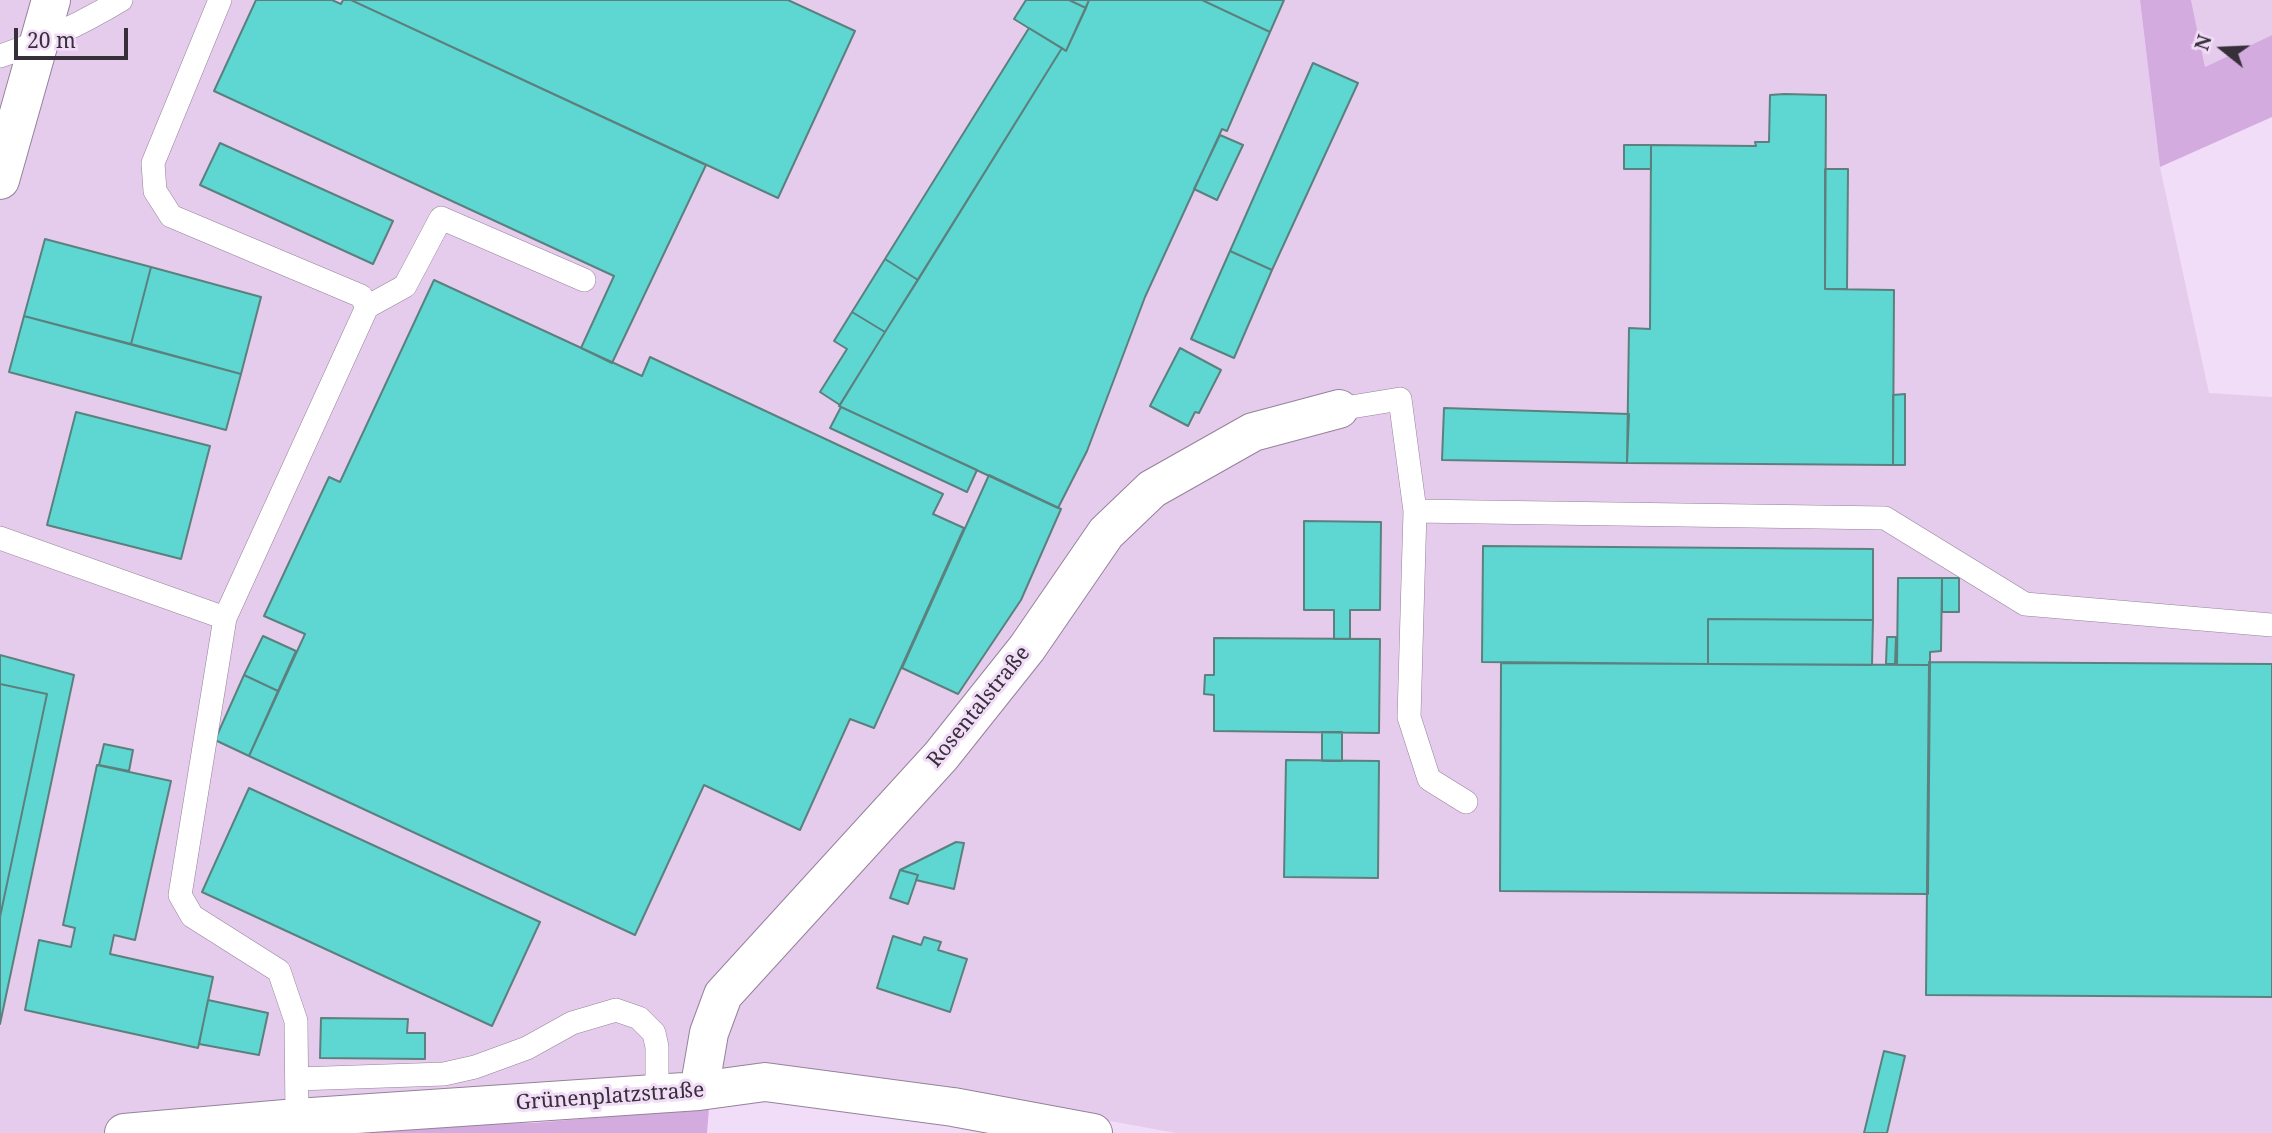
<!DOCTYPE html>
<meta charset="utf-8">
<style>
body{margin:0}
#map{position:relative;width:2272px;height:1133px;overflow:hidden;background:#f2ddf8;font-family:"Noto Serif",serif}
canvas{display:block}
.north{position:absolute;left:2188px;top:14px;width:70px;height:70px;-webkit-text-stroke:5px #f2ddf8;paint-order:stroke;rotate:288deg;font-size:19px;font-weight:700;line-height:28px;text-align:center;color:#372f39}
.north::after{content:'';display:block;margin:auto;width:24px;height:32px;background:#372f39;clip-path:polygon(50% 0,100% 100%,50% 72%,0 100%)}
.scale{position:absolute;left:14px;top:28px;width:114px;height:32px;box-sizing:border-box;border:4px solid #372f39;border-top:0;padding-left:9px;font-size:21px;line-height:24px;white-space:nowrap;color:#372f39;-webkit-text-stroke:5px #f2ddf8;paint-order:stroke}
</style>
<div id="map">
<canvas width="2272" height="1133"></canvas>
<div class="north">N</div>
<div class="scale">20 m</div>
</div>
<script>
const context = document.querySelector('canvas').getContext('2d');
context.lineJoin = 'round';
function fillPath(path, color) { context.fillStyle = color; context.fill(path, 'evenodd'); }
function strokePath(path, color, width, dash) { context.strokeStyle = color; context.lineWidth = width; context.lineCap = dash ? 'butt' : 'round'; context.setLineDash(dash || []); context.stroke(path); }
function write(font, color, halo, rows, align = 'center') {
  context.font = font + ' "Noto Serif",serif'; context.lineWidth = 6; context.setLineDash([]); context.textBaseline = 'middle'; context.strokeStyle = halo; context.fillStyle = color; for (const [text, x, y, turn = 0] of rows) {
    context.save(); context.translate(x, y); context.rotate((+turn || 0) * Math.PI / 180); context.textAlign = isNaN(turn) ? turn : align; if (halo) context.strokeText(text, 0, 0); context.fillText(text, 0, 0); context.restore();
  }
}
const built = new Path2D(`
 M0 0H2140L2160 167 2209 393 2272 397V1133H1176L862 1076 766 1065 597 1081 194 1133H0Z
 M2191 0H2272V35L2205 67Z`);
const green = new Path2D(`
 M2140 0H2191L2205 67 2272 35V117L2160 167Z
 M709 1108 707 1133H327L379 1125 533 1123Z`);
const building = new Path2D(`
 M256 0H332L341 4 343 0H351L706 165 612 363 581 348 614 276 214 91Z
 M351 0H788L855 31 778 198Z
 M1026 0H1069L1086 8 1066 51 1014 19Z
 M1069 0H1089L1086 8Z
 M1089 0H1202L1270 32 1227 131 1222 129 1145 297 1087 451 1058 508 839 406 1062 48 1066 51Z
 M1202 0H1284L1270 32Z
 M1029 28 1062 48 918 280 885 259Z
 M1313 63 1358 83 1272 270 1230 251Z
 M1784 94 1826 95 1825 289 1894 290 1893 465 1627 463 1629 328 1650 329 1651 145 1756 146 1755 142H1769L1770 95Z
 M1220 135 1243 145 1217 200 1194 189Z
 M220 143 393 221 373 264 200 185Z
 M1624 145H1651V169H1624Z
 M1825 169H1848L1847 289H1825Z
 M45 239 151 267 131 344 24 316Z
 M1230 251 1272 270 1234 358 1191 339Z
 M885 259 918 280 885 332 852 312Z
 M151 267 261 297 241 374 131 344Z
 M434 280 642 376 650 357 943 494 933 514 964 528 874 728 850 719 800 830 704 785 635 935 249 756 305 634 264 616 329 477 340 482Z
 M852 312 885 332 840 405 820 392 847 349 834 341Z
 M24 316 241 374 226 430 9 372Z
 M1180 348 1221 370 1199 413 1195 412 1188 426 1150 406Z
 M1905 394V465H1893V395Z
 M841 407 977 470 967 492 830 428Z
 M1444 408 1629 414 1627 463 1442 460Z
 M76 412 210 446 181 559 47 525Z
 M989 475 1061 509 1021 600 958 694 902 668Z
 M1304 521 1381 522 1380 610H1350V639H1334V610H1304Z
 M1483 546 1873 549V620L1708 619V664L1482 662Z
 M1898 578H1942L1941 651 1930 652V665H1897Z
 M1942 578H1959V612H1942Z
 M1708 619 1873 620 1872 665 1708 664Z
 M263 636 296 651 278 691 244 675Z
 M1887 637H1896L1895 664H1886Z
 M1214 638 1380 639 1379 733 1214 731V695L1204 694 1205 675H1214Z
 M0 655 74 675 0 1024V917L47 694 0 684Z
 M1929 662 2272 664V997L1926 995Z
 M1501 663 1930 665 1928 894 1500 891Z
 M244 675 278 691 249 756 215 740Z
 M0 684 47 694 0 917Z
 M1322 732H1342V761H1322Z
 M104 744 133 750 129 771 99 765Z
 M1286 760 1379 761 1378 878 1284 877Z
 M97 765 171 781 135 940 114 935 110 954 213 977 198 1048 25 1010 39 940 71 947 75 928 63 925Z
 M249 788 540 922 492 1026 202 892Z
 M956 842 964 843 954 889 916 880 918 875 900 870Z
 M900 870 918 875 908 904 890 898Z
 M893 936 921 945 924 937 941 942 938 950 967 959 950 1012 877 988Z
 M208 1000 268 1013 259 1055 199 1044Z
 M321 1018 408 1019 407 1033H425V1059L320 1058Z
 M1884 1051 1905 1056 1887 1133H1864Z`);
const service = new Path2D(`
 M220 0 153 163 155 191 171 216 361 296 367 307 225 618 180 895 192 916 279 971 296 1021 297 1118
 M0 56C44 42 81 24 121 0
 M367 307 405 286 441 218 584 280
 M1339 409 1400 399 1415 511 1409 717 1429 779 1466 802
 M1415 511 1885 518 2025 604 2272 625
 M0 538 225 618
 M297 1079 444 1074 475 1067 527 1048 572 1023 616 1010 639 1018 654 1033 657 1047V1094`);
const minor = new Path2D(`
 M0 180 51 0
 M699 1091 709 1033 723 995 941 756 1027 648 1106 533 1152 489 1253 432 1339 409
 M124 1133 297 1118 699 1091 765 1082 953 1107 1093 1133`);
const streetNames = [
 ["Rosentalstraße",979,707,-51],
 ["Grünenplatzstraße",610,1097,-4]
];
fillPath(built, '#e5ccec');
fillPath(green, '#d4abdf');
fillPath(building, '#5ed7d2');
strokePath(building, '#5b807e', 2);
strokePath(service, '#95829a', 24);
strokePath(minor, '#95829a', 40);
strokePath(service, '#fff', 23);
strokePath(minor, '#fff', 38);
write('21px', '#372f39', '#f2ddf8', streetNames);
</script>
